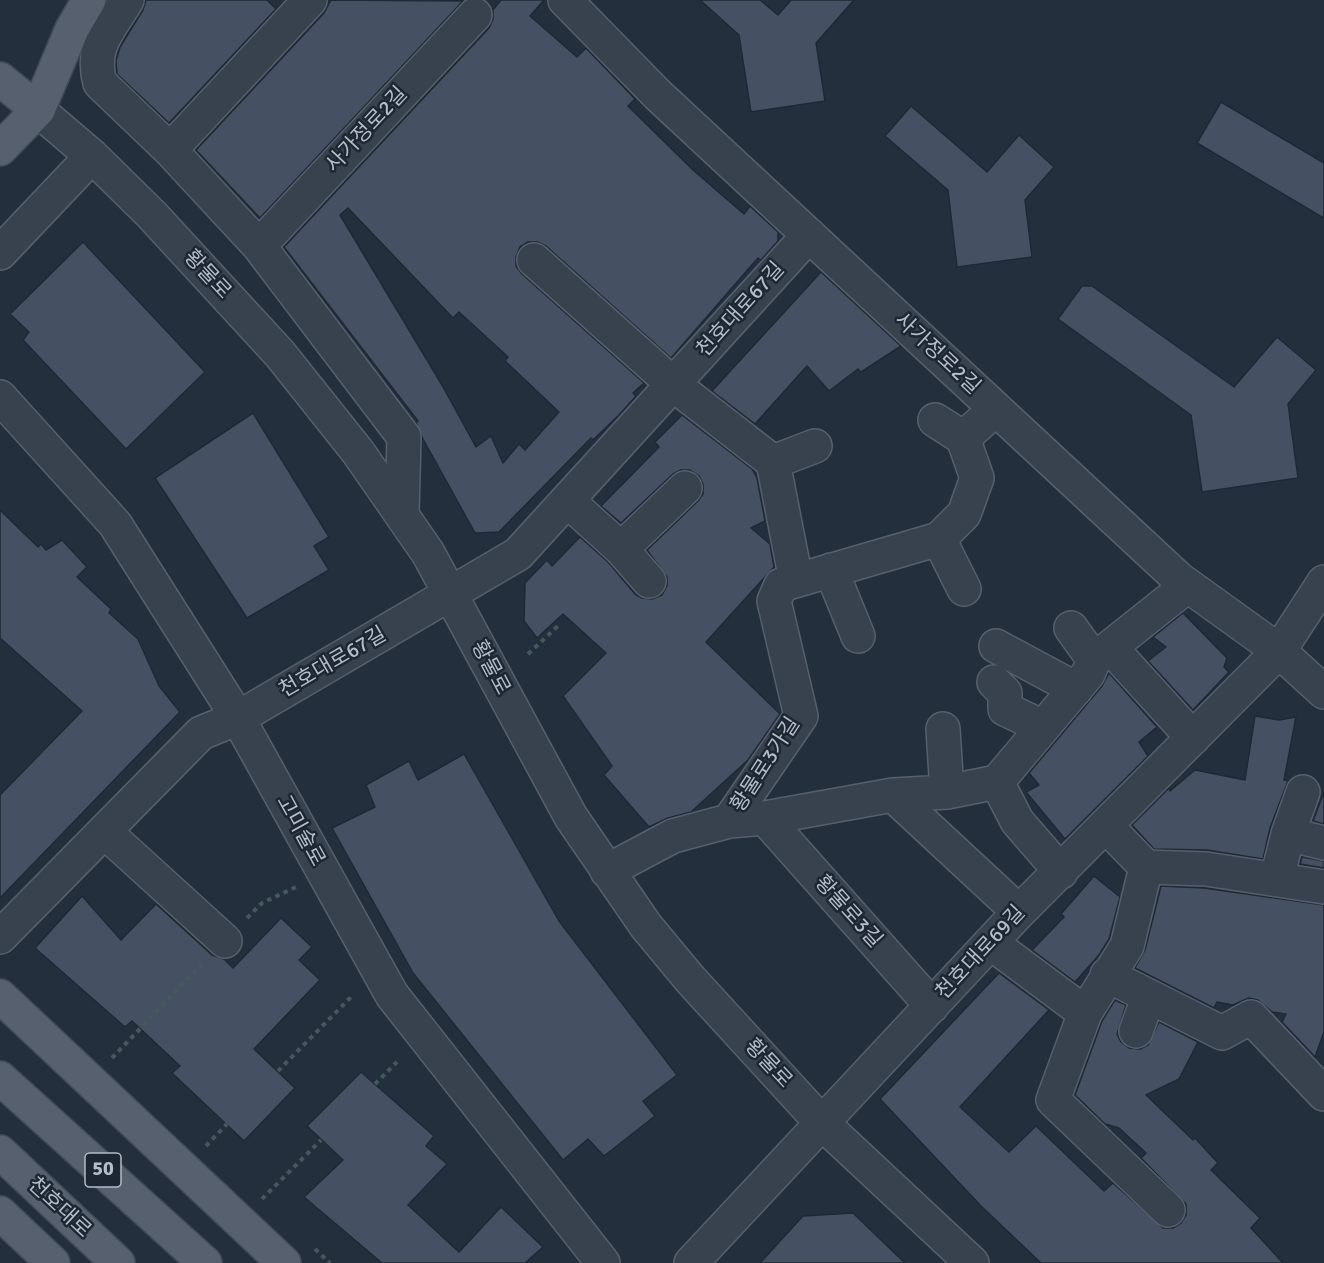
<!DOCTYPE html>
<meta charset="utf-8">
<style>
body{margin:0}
canvas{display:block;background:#242f3e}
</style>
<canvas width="1324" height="1263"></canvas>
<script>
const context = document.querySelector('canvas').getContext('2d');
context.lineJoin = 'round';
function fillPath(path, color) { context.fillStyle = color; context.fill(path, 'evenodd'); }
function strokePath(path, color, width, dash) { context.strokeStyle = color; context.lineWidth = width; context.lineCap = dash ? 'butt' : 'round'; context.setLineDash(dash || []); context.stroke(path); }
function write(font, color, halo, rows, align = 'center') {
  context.font = font + ' Signika,"Noto Sans KR",sans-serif'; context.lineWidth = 5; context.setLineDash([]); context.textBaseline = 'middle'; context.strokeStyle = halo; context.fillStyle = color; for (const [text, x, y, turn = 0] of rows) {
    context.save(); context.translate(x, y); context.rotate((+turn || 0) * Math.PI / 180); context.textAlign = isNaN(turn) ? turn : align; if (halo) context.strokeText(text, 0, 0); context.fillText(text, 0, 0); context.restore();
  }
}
const building = new Path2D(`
 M146 0H267L276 9 169 123 117 74 116 61 120 47 143 10Z
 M331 0 463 1 260 218 196 150 324 13Z
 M501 0H544L530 16 577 57 586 48 635 99 628 106 693 170 744 214 750 206 778 232V241L761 260 758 258 671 358 546 246 537 242H528L520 247 516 257V266L522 274 644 383 633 393 636 396 619 415 593 440 591 438 499 532 475 533 423 439 416 422 418 421 284 247 489 28 493 19V10ZM348 208 453 318 459 312 508 357 505 361 559 412 525 450 519 444 503 463 491 436 476 447 442 385 340 215Z
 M700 0H760L778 15 791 0H854L816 43 825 101 751 112 739 35Z
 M1221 102 1324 163V218L1197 143Z
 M911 106 987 172 1019 135 1054 167 1025 200 1032 257 957 267 948 190 885 136Z
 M83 242 205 372 126 449 23 340 29 332 10 314Z
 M821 272 901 346 861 372 858 369 829 391 807 366 755 424 712 391Z
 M1082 286H1092L1234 387 1277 337 1316 370 1288 404 1298 478 1202 492 1191 415 1058 319Z
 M253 413 329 537 314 546 329 570 247 618 155 478Z
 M682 415 752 469 757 478 765 521 751 528 770 544 774 567 706 642 780 714 748 760 691 812 668 818 649 827 604 775 612 766 563 696 606 653 563 614 537 638 524 621 525 583 547 560 552 566 580 537 608 562 635 594 642 598 652 599 662 595 667 586V577L647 550 698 501 703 494V484L699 476 690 470H681L673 474 621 523 601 506 659 447 655 442Z
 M0 510 38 547 41 544 46 550 62 540 87 567 77 577 111 609 109 613 138 639 159 686 180 712 0 898V795L82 711 0 638Z
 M1183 613 1227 658 1224 667 1229 672 1193 710 1148 661 1166 647 1153 637Z
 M1109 673 1157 727 1139 742 1148 756 1065 839 1026 792 1039 785 1029 773 1102 686Z
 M1255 716 1279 720 1296 717 1284 780 1288 781 1270 828 1263 859 1207 850 1154 849 1132 825 1169 788 1170 791 1195 770 1245 780Z
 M464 754 559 921 677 1075 643 1101 655 1116 604 1156 588 1139 563 1160 413 973 332 828 375 807 366 785 409 761 418 780Z
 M1324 792V824L1313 821Z
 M1302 857 1324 861V868L1300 864Z
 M1094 876 1120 897 1109 939 1099 955 1075 982 1032 950 1064 917 1061 914Z
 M1161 886 1204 888 1324 905V1032L1315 1057 1282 1022 1286 1014 1272 1012 1258 1000 1249 998 1233 1005 1217 1002 1214 1008 1135 968 1145 950Z
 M82 896 121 940 156 904 212 955 224 959 233 968 281 918 312 947 299 960 320 980 254 1049 295 1088 244 1141 172 1073 180 1066 132 1021 125 1027 35 948Z
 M999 973 1049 1010 960 1107 1009 1152 1036 1126 1104 1191 1113 1183 1163 1228H1173L1181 1223 1186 1215V1204L1141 1158 1146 1153 1119 1128 1105 1124 1075 1095 1102 1021 1115 1000 1126 1005 1117 1034 1121 1042 1129 1048 1140 1049 1148 1045 1159 1022 1198 1042 1179 1079 1146 1095 1193 1140 1195 1138 1218 1163 1211 1170 1260 1218 1251 1228 1283 1263H1041L982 1207 880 1099Z
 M361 1072 434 1136 426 1146 447 1164 408 1205 459 1252 501 1207 543 1247 525 1263H382L304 1197 343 1160 307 1126Z
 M853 1213 905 1263H760L803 1216Z`);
const path = new Path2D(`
 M528 654 560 624
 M247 918 262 903 296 887
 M112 1058 202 964
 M278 1071 352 996
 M375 1084 397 1062
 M206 1146 227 1124
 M262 1199 321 1140
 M315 1249 330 1263`);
const minor = new Path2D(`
 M127 0C109 30 90 47 100 83L170 150 259 246 404 437 402 513
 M565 0 658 95 1179 579 1279 651 1324 692
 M38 110 92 156 152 215 280 354 358 452 428 553 571 817 646 926 690 979 821 1122 972 1263
 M170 150 310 0
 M259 246 475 15
 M0 253 92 156
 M534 260 674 385 773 462 815 446
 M0 397 115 524 238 718 392 995 603 1263
 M935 420 963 438
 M773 462 796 580
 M568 501 621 549 649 581
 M939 539 964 589
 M621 549 685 488
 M831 570 858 636
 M1071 628 1094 660
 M996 646 1076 689
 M1111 648 1193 738
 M994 682 1005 693V709L1043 727
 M943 729 947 792
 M997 782 1017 821 1061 872
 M893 795 1019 912
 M765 818 932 1006
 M729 821 801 716 774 601 781 585 939 539 964 514 977 478 963 438 996 409
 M1107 827 1146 867 1206 869 1324 887
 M104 831 225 941
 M1288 834 1324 843
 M607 871 673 836 729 821 765 818 893 795 947 792 997 782 1088 674 1094 660 1187 586
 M1277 878 1288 834 1303 792
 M0 937 201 733 238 718 518 554 809 235
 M991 943 1085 1013 1127 946 1146 867
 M1107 975 1222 1033 1251 1017 1324 1094
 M1085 1013 1053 1100 1168 1210
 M1136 1031 1149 996
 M691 1263 1019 912 1279 651 1324 582`);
const major = new Path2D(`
 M0 79 38 110
 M0 149 38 110 72 29 89 0
 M0 996 284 1263
 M0 1078 205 1263
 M0 1152 118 1263
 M0 1213 53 1263`);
const shields = [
 [103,1170,36]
];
const shieldNames = [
 ["50",103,1170]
];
const streetNames = [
 ["사가정로2길",367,130,-47],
 ["황물로",207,275,47],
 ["천호대로67길",741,310,-48],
 ["사가정로2길",937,354,43],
 ["천호대로67길",333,663,-30],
 ["황물로",490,668,62],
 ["황물로3가길",766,765,-57],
 ["고미술로",300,831,61],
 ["황물로3길",848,912,48],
 ["천호대로69길",981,953,-47],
 ["황물로",768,1064,47],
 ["천호대로",59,1208,43]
];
fillPath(building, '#455162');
strokePath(building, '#1f2835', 1.5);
strokePath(minor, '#565f6c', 36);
strokePath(major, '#414a57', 36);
strokePath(path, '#44595c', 4, [4.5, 4.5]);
strokePath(minor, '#38414e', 33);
strokePath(major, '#56606e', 33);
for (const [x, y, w] of shields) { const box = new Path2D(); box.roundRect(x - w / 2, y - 17, w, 34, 4.5); context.fillStyle = '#1d2633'; context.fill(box); strokePath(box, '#b4bcc9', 1.5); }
write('bold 20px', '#b4bcc9', null, shieldNames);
write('21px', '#b4bcc9', '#1d2633', streetNames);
</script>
